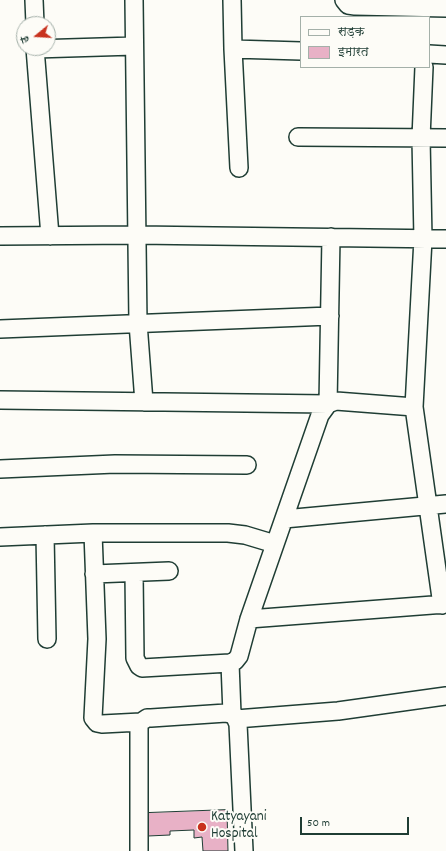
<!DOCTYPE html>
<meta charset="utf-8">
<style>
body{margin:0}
#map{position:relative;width:446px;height:851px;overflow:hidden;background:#fdfcf7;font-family:Dekko,"Playpen Sans Deva",sans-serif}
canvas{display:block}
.legend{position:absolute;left:300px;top:16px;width:130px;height:52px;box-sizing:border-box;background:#fdfcf7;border:1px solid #a4b0a9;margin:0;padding:5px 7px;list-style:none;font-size:12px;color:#1f3d34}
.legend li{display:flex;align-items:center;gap:8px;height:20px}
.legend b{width:20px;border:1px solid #a4b0a9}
.north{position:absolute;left:16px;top:16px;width:40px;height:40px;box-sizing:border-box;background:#fdfcf7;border:1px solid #a4b0a9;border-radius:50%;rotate:252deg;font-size:11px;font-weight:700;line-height:16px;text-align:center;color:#1f3d34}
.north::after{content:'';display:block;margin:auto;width:14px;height:18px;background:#c8321e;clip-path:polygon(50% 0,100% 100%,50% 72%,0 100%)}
.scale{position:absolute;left:300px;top:817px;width:109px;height:18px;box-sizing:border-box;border:2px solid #1f3d34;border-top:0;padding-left:5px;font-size:12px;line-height:14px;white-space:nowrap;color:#1f3d34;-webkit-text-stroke:3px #fdfcf7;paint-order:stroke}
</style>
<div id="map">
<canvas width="446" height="851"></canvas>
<ul class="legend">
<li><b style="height:5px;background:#fdfcf7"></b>सड़क</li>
<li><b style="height:11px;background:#e8b1c6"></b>इमारत</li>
</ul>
<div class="north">उ</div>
<div class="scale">50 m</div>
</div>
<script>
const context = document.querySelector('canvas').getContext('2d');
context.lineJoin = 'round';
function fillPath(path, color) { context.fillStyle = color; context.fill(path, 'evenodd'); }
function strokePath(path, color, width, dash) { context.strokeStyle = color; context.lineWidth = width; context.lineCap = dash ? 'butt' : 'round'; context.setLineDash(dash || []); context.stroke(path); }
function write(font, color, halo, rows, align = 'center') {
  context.font = font + ' Dekko,sans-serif'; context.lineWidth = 4; context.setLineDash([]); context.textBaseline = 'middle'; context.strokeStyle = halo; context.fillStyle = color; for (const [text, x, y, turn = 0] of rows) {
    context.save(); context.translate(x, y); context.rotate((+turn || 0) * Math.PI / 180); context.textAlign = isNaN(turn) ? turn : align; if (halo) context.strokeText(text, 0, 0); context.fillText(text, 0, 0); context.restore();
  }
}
const building = new Path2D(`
 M227 810 228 851H203L202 837 194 838V830L170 831V835L148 836 147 813Z`);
const minor = new Path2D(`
 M34 0 35 24
 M134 0 138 323 144 402
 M232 0 233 49 239 168
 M344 0 348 5 355 6 446 8
 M35 48 50 236
 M35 49 134 46
 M233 49 301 51
 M429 54 446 55
 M424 67 421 138 423 239 414 407 442 605
 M298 137 446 138
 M0 236 137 235 446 239
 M0 329 330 316
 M0 400 328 404 331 237
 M0 469 115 464 247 465
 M284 519 446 504
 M93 533 97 639 93 718 97 723 102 724 141 722 147 718H151L226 713 234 715 238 724 244 851
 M45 535 47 639
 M0 537 93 533H228L245 535 275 544
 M134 573 135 658 139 666 142 668 230 663 235 661 239 656 249 619 320 415 328 404 336 401 414 407
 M94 574 169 571
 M249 619 446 604
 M230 663 232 714
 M236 719 338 711 446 696
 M139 851V725L141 722`);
const markers = [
 [202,827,5,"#c8321e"]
];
const poiNames = [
 ["Katyayani",211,818],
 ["Hospital",211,835]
];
fillPath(building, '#e8b1c6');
strokePath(building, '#1f3d34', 1);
strokePath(minor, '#1f3d34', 20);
strokePath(minor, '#fdfcf7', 17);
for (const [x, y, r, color] of markers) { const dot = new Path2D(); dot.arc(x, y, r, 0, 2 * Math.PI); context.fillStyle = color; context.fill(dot); strokePath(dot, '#fdfcf7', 1.5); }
write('15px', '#1f3d34', '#fdfcf7', poiNames, 'left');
</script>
